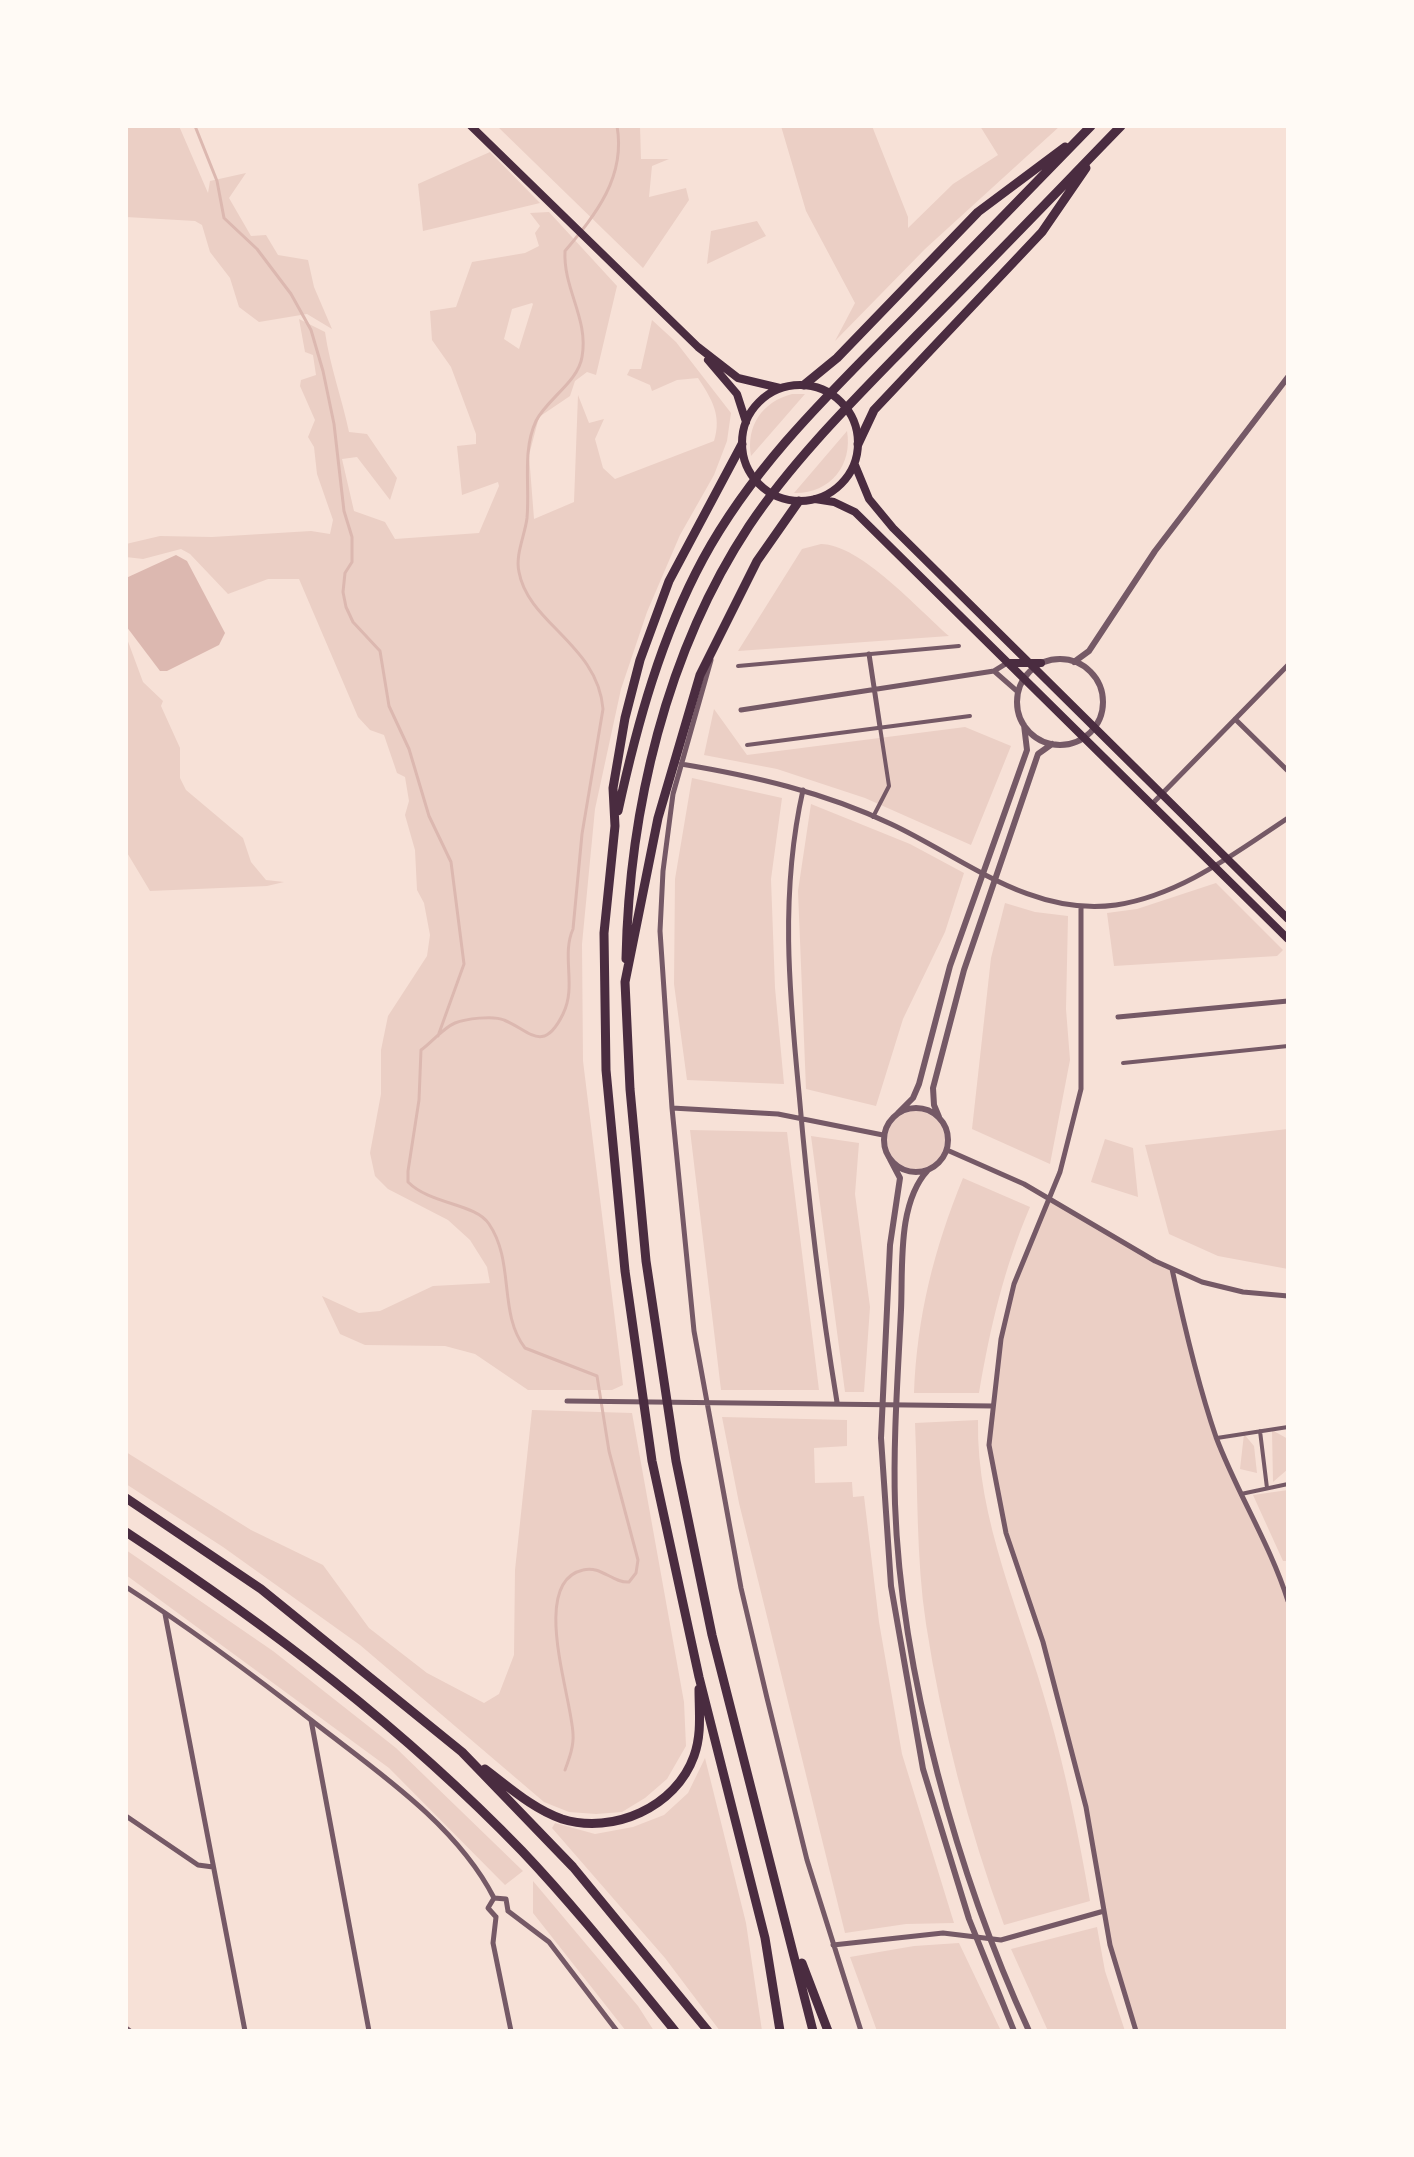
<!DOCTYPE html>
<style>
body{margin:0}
#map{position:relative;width:1414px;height:2157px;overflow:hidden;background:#f7e1d7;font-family:"IBM Plex Sans",sans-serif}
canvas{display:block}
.frame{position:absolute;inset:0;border:128px solid #fffaf5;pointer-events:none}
</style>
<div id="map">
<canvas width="1414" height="2157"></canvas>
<div class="frame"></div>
</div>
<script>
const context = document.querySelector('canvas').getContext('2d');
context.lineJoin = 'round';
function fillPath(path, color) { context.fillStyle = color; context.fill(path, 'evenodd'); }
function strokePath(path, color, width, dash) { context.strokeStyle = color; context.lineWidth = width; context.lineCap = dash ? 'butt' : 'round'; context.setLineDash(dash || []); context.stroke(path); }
const green = new Path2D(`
 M126 126H179L208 193 210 181 246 173 229 198 251 236 266 235 278 255 308 260 314 287 332 329 307 314 259 322 239 307 230 278 210 252 202 225 195 221 126 217Z
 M497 126H640L641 159H669L652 166 649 197 686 188 689 200 643 268Z
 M781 126H872L908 217V228L953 184 998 155 980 126H1060L925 249 835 341 855 303 806 211Z
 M490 152 540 203 423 231 418 184Z
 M549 212 617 286 596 375 587 372 575 381 570 396 539 417 529 455 534 519 574 502 578 395 589 423 604 419 595 439 603 468 615 479 714 441C722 416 712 399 698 378L677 380 652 391 650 385 627 375 630 369H641L652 320 676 342 731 413 727 441 714 475 680 535 647 612 621 689 595 809 582 944 583 1061 623 1385 612 1390H528L475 1354 445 1346 365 1345 340 1334 322 1296 359 1313 380 1311 433 1286 490 1283 487 1267 470 1240 448 1220 388 1189 375 1176 370 1153 381 1094V1050L388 1016 427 956 430 935 424 903 417 890 415 850 405 815 409 801 405 777 397 773 384 735 370 730 358 717 299 579H268L228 594 190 554 181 549 143 559 126 557V544L160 536 212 537 311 531 330 534 333 520 317 474 314 447 308 437 315 420 300 386 301 380 316 375 313 355 305 352 299 319 325 332C330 367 342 398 349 432L367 434 397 478 390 500 357 457 342 459 354 511 385 522 395 539 479 533 499 486 498 482 462 495 457 446 476 444V434L451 367 432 340 430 311 456 307 472 262 525 253 539 246 535 233 540 226 530 213ZM532 303 533 304 519 349 504 339 512 309Z
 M757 221 766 236 707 264 711 231Z
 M792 394H805L751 456C746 426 762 402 792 394Z
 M847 431C853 466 829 494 794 493Z
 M821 544C860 544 919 610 949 636L738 651 802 549Z
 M126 636 143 682 163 701 161 706 180 748V778L186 790 243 838 251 862 266 880 284 882 267 886 150 891 126 851Z
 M714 709 747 755 965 727 1011 746 971 845 865 798 777 769 704 755Z
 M692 778 782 798 771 879 775 988 784 1084 687 1080 674 984 675 879Z
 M811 804 910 844 964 873 945 932 903 1019 876 1106 806 1089 798 891Z
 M1216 883 1283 950 1277 956 1114 966 1107 913 1137 909Z
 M1005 903 1035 912 1068 916 1066 1009 1070 1060 1050 1164 972 1129 991 958Z
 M887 1140a29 29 0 1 1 58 0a29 29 0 1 1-58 0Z
 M1288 1129V1269L1218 1256 1169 1234 1145 1145Z
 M690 1130 787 1132 819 1390H721Z
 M811 1136 859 1143 855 1194 870 1307 864 1392H845Z
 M1105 1139 1133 1148 1138 1197 1091 1182Z
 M963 1178 1030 1207C1004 1268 990 1328 979 1393H914C917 1316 934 1249 963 1178Z
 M1048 1197 1171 1268 1185 1331 1217 1438 1288 1601V2031H1136L1116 1967 1086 1807 1043 1642 1006 1533 989 1445 1001 1339 1014 1284Z
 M532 1410 632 1413 684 1702 686 1746 667 1779 645 1798 622 1812 596 1814 569 1812 544 1802 360 1645 223 1547 126 1484V1452L251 1530 323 1565 369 1628 427 1673 484 1703 499 1694 514 1655 515 1570Z
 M722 1417 847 1420V1446L814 1448 815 1483 852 1482 853 1497 864 1496 879 1622 902 1754 954 1923 906 1924 845 1933 739 1503Z
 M978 1420C976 1520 1022 1615 1048 1710 1066 1773 1079 1837 1090 1901L1004 1925C968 1827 942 1727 926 1624 916 1558 918 1489 915 1423Z
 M1272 1430 1288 1439V1469L1273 1482Z
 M1244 1434 1254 1446 1257 1473 1240 1469Z
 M1288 1490V1561H1283L1253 1495Z
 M126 1550 273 1651 396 1748 523 1871 505 1885 389 1768 126 1575Z
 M705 1758 746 1923 762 2031H720L665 1958 552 1828 555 1823 595 1834 633 1827 664 1815 688 1793Z
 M533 1881 638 2006 654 2031H626L533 1913Z
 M1097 1927 1105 1971 1125 2031H1048L1011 1949Z
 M959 1943 1001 2031H877L850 1957 914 1946Z`);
const water = new Path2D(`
 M176 555 187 561 225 633 219 645 167 671H160L126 626V578Z`);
const stream = new Path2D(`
 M195 126 217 181 224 218 257 249 291 294 311 330 323 371 334 424 344 511 352 537V562L345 573 343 592 346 607 353 622 380 651 389 706 409 749 429 816 451 862 464 964 438 1036
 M565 1770C569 1759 574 1746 573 1734 572 1698 529 1582 583 1570 601 1565 612 1583 629 1582L636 1573 638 1560 609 1451 597 1376 525 1348C498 1313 515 1262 489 1224 475 1203 431 1205 408 1182V1171L419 1100 421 1050C431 1043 443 1028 455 1023 465 1019 493 1015 504 1020 529 1030 543 1055 563 1014 577 986 561 956 573 929L582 834 603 709C598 645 528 623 519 572 515 555 525 535 527 518 530 486 522 451 536 421 547 399 578 382 582 357 589 319 563 289 565 251 596 214 626 177 617 126`);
const pedestrian = new Path2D(`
 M738 666 959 646
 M747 745 970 716
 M873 817 889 786 880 727
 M1123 1063 1288 1046
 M1260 1431 1267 1488
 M1217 1438 1288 1427
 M1241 1494 1288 1484`);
const minor = new Path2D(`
 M869 654 880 727
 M711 660 673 794 663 871 660 931 672 1108 694 1331 741 1588 767 1698 807 1860 861 2031
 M994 671 1018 692
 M741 710 994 671 1007 663
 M1235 719 1288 771
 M681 764C753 776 824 792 891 824 962 857 1031 917 1116 905 1181 895 1235 853 1288 818
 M803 790C780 892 789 990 799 1093 808 1197 820 1299 837 1402
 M1152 804 1288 665
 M1081 906V1089L1060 1172 1014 1284 1001 1339 989 1445 1006 1533 1043 1642 1086 1807 1110 1945 1136 2031
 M1118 1017 1288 1001
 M672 1108 778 1114 883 1135
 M947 1150 1024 1184 1155 1261 1202 1282 1243 1292 1288 1296
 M1172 1269C1184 1325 1197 1382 1216 1437 1237 1493 1270 1544 1288 1601
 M567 1401 993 1406
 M126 1587C193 1630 257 1678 320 1727 381 1774 458 1827 494 1898
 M165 1614 245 2031
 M311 1720 369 2031
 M126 1816 198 1865 213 1867
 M494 1898 488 1908 496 1917
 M494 1898 506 1899 508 1911
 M508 1911 549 1942 617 2031
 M496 1917 493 1943 511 2031
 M833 1945 943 1933 1001 1940 1104 1911
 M126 2028 130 2031`);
const tertiary = new Path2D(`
 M1017 702a43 43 0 1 1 86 0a43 43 0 1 1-86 0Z
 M1074 662 1089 651 1155 551 1288 377
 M884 1140a32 32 0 1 1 64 0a32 32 0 1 1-64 0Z
 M898 1113 913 1098 919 1084 950 966 1027 750 1024 725
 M939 1117 934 1105 933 1088 964 970 1038 754 1052 744
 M890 1159 900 1178 890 1245 881 1438 891 1586 923 1769 969 1919 1014 2031
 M928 1170C897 1203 903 1267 901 1310 898 1374 893 1440 895 1504 901 1674 958 1877 1029 2031`);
const primary = new Path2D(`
 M471 126 698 347 738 378 780 388
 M708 360 737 394 746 422
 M742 443a58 58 0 1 1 116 0a58 58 0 1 1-116 0Z
 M855 465 869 499 893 528 1288 919
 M815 499 834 502 855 512 1288 939
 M1008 663H1041`);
const motorway = new Path2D(`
 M804 385 837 358 978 212 1065 147
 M742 444 669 581 640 660 625 718 613 788 615 826 604 933 606 1070 625 1271 652 1461 699 1677 765 1938 780 2031
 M858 444 874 410 1042 232 1086 168
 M799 501 757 561 700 675 658 818 625 982 630 1089 646 1261 676 1461 712 1635 813 2031
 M618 811C637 724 661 637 703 559 755 463 833 390 909 313 970 251 1030 188 1091 126
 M626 959C629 810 666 652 749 526 796 456 859 395 917 335 986 266 1053 196 1121 126
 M126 1498 261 1589 462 1752 573 1867 708 2031
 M126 1532C269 1626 403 1728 522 1851 576 1908 625 1970 675 2031
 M485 1769C509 1787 533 1809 562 1819 613 1835 676 1807 694 1756 702 1734 699 1712 699 1689
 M802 1963 828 2031`);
fillPath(green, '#ebcfc5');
fillPath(water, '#dcb8b0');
strokePath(stream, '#dcb8b0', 3);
strokePath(pedestrian, '#755966', 4);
strokePath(minor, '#755966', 5);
strokePath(tertiary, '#755966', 6);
strokePath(primary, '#4a2c40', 8);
strokePath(motorway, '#4a2c40', 9);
</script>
